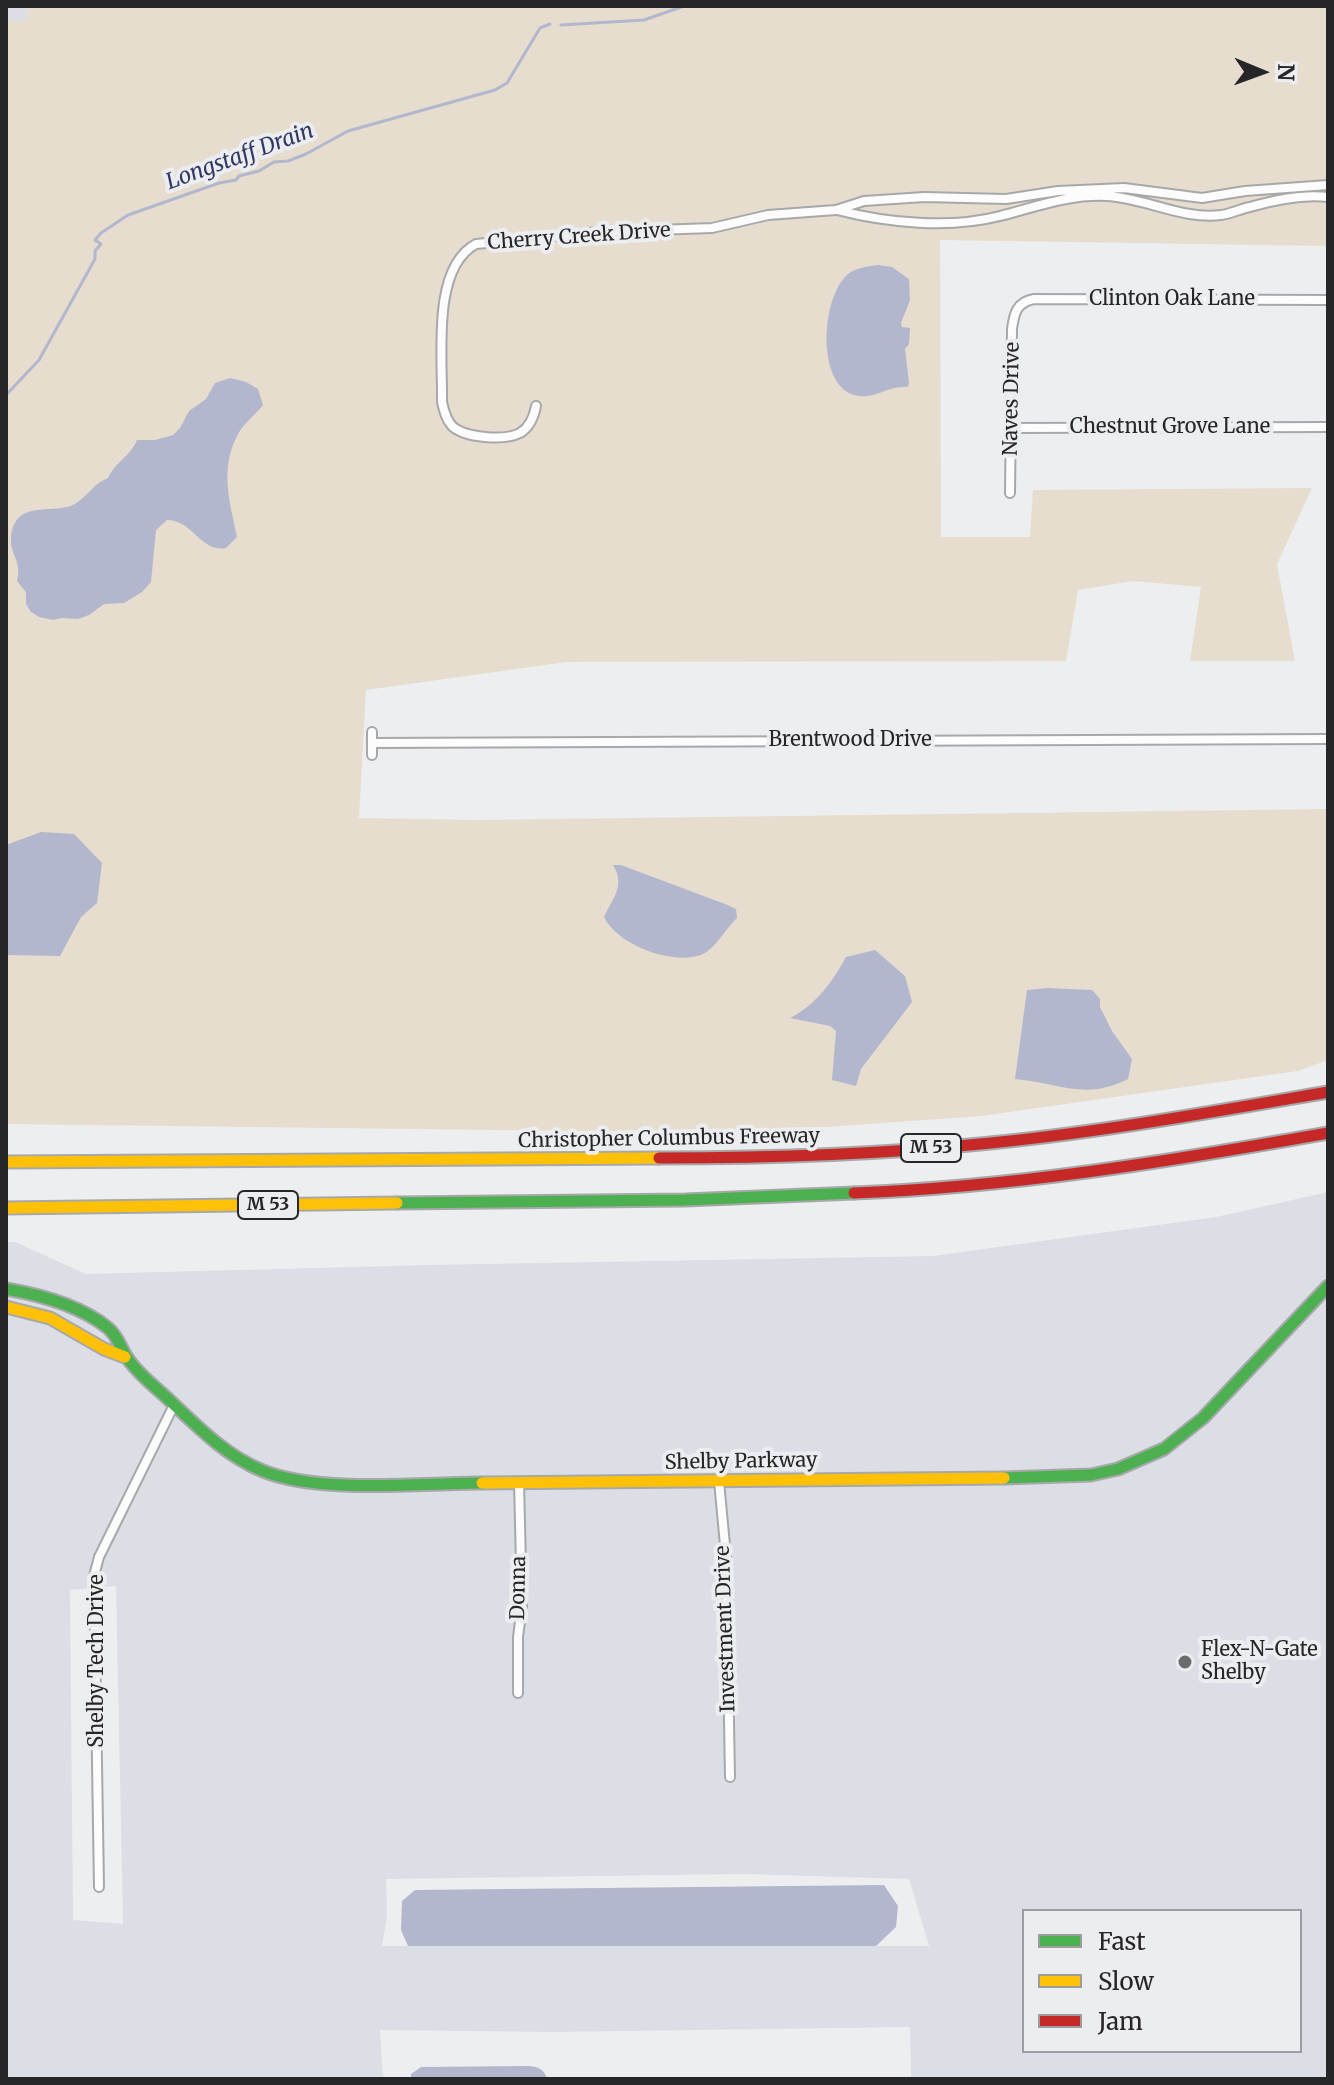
<!DOCTYPE html>
<style>
body{margin:0}
#map{position:relative;width:1334px;height:2085px;overflow:hidden;background:#edeef0;font-family:Merriweather,serif}
canvas{display:block}
.frame{position:absolute;inset:0;border:8px solid #262628;pointer-events:none}
.legend{position:absolute;left:1022px;top:1909px;width:280px;height:144px;box-sizing:border-box;background:#ecedf1;border:2px solid #9d9da1;margin:0;padding:10px 14px;list-style:none;font-size:24px;color:#262628}
.legend li{display:flex;align-items:center;gap:16px;height:40px}
.legend b{width:40px;border:2px solid #9d9da1}
.north{position:absolute;left:1222px;top:32px;width:80px;height:80px;-webkit-text-stroke:6px #ecedf1;paint-order:stroke;rotate:91deg;font-size:22px;font-weight:700;line-height:32px;text-align:center;color:#262628}
.north::after{content:'';display:block;margin:auto;width:28px;height:36px;background:#262628;clip-path:polygon(50% 0,100% 100%,50% 72%,0 100%)}
</style>
<div id="map">
<canvas width="1334" height="2085"></canvas>
<div class="frame"></div>
<ul class="legend">
<li><b style="height:10px;background:#4caf50"></b>Fast</li>
<li><b style="height:10px;background:#ffc107"></b>Slow</li>
<li><b style="height:10px;background:#c62828"></b>Jam</li>
</ul>
<div class="north">N</div>
</div>
<script>
const context = document.querySelector('canvas').getContext('2d');
context.lineJoin = 'round';
function fillPath(path, color) { context.fillStyle = color; context.fill(path, 'evenodd'); }
function strokePath(path, color, width, dash) { context.strokeStyle = color; context.lineWidth = width; context.lineCap = dash ? 'butt' : 'round'; context.setLineDash(dash || []); context.stroke(path); }
function write(font, color, halo, rows, align = 'center') {
  context.font = font + ' Merriweather,serif'; context.lineWidth = 8; context.setLineDash([]); context.textBaseline = 'middle'; context.strokeStyle = halo; context.fillStyle = color; for (const [text, x, y, turn = 0] of rows) {
    context.save(); context.translate(x, y); context.rotate((+turn || 0) * Math.PI / 180); context.textAlign = isNaN(turn) ? turn : align; if (halo) context.strokeText(text, 0, 0); context.fillText(text, 0, 0); context.restore();
  }
}
const built = new Path2D(`
 M6 6H28L27 21H6Z
 M1328 1192V2079H911L910 2027 554 2032 380 2030 383 2079H6V1242H15L86 1274 428 1265 933 1256 1216 1217ZM116 1586 123 1923V1924L73 1920 70 1590ZM744 1874 909 1879 929 1946H382L387 1916 386 1879ZM1024 1911H1300V2051H1024Z`);
const green = new Path2D(`
 M28 6H1328V246L940 240 941 537H1030L1033 490 1312 488 1277 564 1295 661H1190L1201 587 1133 581 1078 590 1066 661 566 662 366 690 359 818 476 820 1328 809V1060L1298 1071 981 1116 741 1133 6 1124V21H27Z`);
const water = new Path2D(`
 M878 265 892 267 909 279 910 300 901 323 902 327 910 328 909 344 905 349 909 383 908 387C887 385 875 401 854 395 816 384 821 297 848 274 856 268 868 266 878 265Z
 M230 378 246 382 258 389 263 405C255 415 244 423 238 434 219 470 230 502 237 537L226 548C201 553 193 520 167 520L156 530 151 582 142 592 124 603 104 604 89 615 78 619 61 618 53 620 39 617 31 612 26 604V592L17 581C22 560 10 555 11 539 14 497 52 516 75 504 88 496 94 483 108 478 116 461 130 457 137 440H155L173 435 180 428 189 411 206 399 215 383Z
 M41 832 74 834 102 863 97 903 81 917 60 956 6 955V845Z
 M613 865H621L725 904 736 909 737 918C726 928 716 948 703 954 674 967 616 944 604 917 612 899 626 886 613 865Z
 M875 950 905 976 912 1002 861 1069 856 1086 832 1080 836 1031 830 1026 790 1018C816 1005 833 981 846 957Z
 M1047 988 1092 990 1100 999V1007L1112 1031 1132 1059 1128 1079C1085 1101 1060 1083 1015 1079L1027 990Z
 M884 1885 898 1906 896 1927 876 1946H408L401 1930 402 1901 415 1890Z
 M529 2066C539 2067 544 2069 547 2079H411V2074L421 2067Z`);
const stream = new Path2D(`
 M561 25 644 20 684 6
 M6 395 39 360 95 259V251L101 244 95 240 101 233 128 215 219 183 236 180 239 176 259 171 274 162 288 161 306 154 348 131 495 90 507 83 540 28 550 24`);
const street = new Path2D(`
 M837 210C887 223 950 229 1000 216 1036 207 1069 194 1107 196 1145 198 1183 220 1221 215 1230 214 1240 209 1250 207 1274 200 1303 194 1328 197
 M536 406C534 417 530 427 520 433 504 441 465 438 452 426 446 419 444 411 442 402 443 358 431 268 476 244L599 232 712 228 768 215 836 210 864 201 924 197 1006 199 1058 191 1124 188 1202 198 1245 191 1328 185
 M1011 428 1328 427
 M1010 493 1012 329C1014 313 1017 302 1034 299L1328 300
 M372 743 1328 739
 M372 755V732
 M719 1481 726 1556 730 1777
 M518 1693V1637L522 1606 519 1482
 M99 1887 94 1576 99 1557 174 1405`);
const fast = new Path2D(`
 M397 1203 685 1200 854 1193
 M6 1289C41 1295 80 1305 108 1328 120 1338 121 1352 131 1363 141 1376 154 1386 166 1397 196 1425 224 1455 263 1471 320 1494 419 1483 482 1483
 M1004 1478 1091 1475 1118 1469 1164 1449 1203 1418 1328 1286`);
const slow = new Path2D(`
 M6 1162 659 1158
 M6 1208 397 1203
 M6 1307 50 1318 104 1349 125 1357
 M482 1483 1004 1478`);
const jam = new Path2D(`
 M659 1158C766 1158 873 1155 980 1144 1097 1133 1212 1112 1328 1092
 M854 1193C1014 1187 1171 1161 1328 1133`);
const markers = [
 [1185,1662,8,"#6c6c6e"]
];
const shields = [
 [931,1148,60],
 [268,1205,60]
];
const shieldNames = [
 ["M 53",931,1148],
 ["M 53",268,1205]
];
const streetNames = [
 ["Cherry Creek Drive",579,237,-4],
 ["Clinton Oak Lane",1172,299],
 ["Naves Drive",1012,399,-89],
 ["Chestnut Grove Lane",1170,427],
 ["Brentwood Drive",850,740],
 ["Christopher Columbus Freeway",669,1139,-1],
 ["Shelby Parkway",741,1462,-1],
 ["Donna",519,1588,-89],
 ["Investment Drive",726,1629,-92],
 ["Shelby Tech Drive",97,1661,-90]
];
const poiNames = [
 ["Flex-N-Gate",1201,1650],
 ["Shelby",1201,1673]
];
const waterNames = [
 ["Longstaff Drain",240,157,-20]
];
fillPath(built, '#dcdee5');
fillPath(green, '#e6ddce');
fillPath(water, '#b2b7cd');
strokePath(stream, '#b2b7cd', 3);
strokePath(street, '#a7a8a9', 12);
strokePath(fast, '#a7a8a9', 15);
strokePath(slow, '#a7a8a9', 15);
strokePath(jam, '#a7a8a9', 15);
strokePath(street, '#fcfcfd', 8);
strokePath(fast, '#4caf50', 11);
strokePath(slow, '#ffc107', 11);
strokePath(jam, '#c62828', 11);
for (const [x, y, r, color] of markers) { const dot = new Path2D(); dot.arc(x, y, r, 0, 2 * Math.PI); context.fillStyle = color; context.fill(dot); strokePath(dot, '#ecedf1', 3); }
for (const [x, y, w] of shields) { const box = new Path2D(); box.roundRect(x - w / 2, y - 14, w, 28, 6); context.fillStyle = '#ecedf1'; context.fill(box); strokePath(box, '#262628', 2); }
write('bold 18px', '#262628', null, shieldNames);
write('20px', '#262628', '#ecedf1', streetNames);
write('20px', '#262628', '#ecedf1', poiNames, 'left');
write('italic 22px', '#323963', '#ecedf1', waterNames);
</script>
